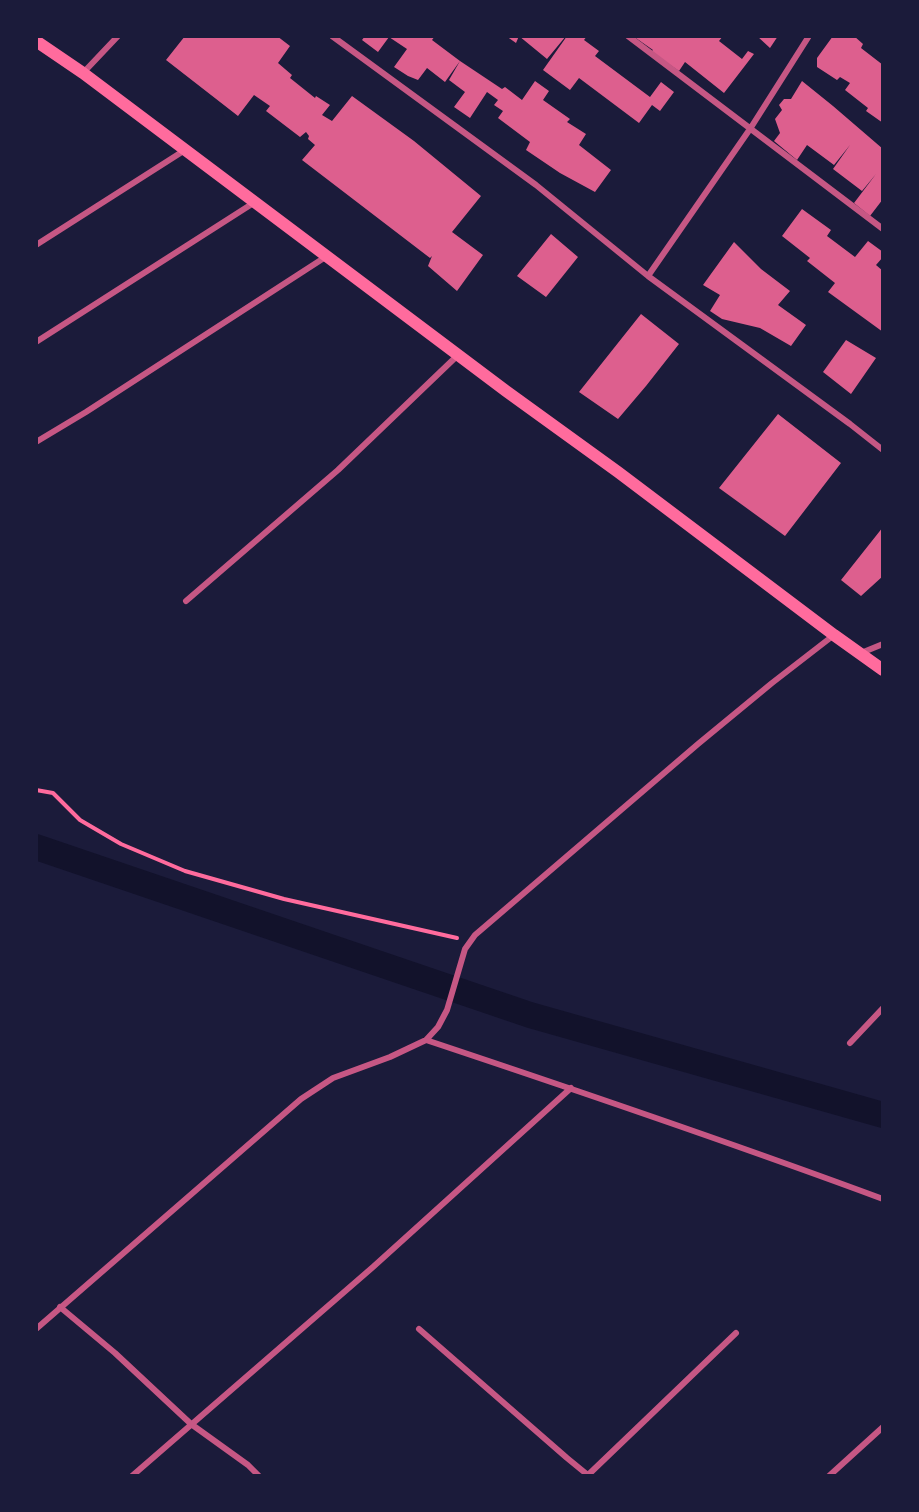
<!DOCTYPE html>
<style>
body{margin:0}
#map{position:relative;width:919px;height:1512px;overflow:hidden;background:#1b1b3a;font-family:"Golos Text",sans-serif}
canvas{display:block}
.frame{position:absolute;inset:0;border:38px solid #1b1b3a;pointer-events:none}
</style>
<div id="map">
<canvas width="919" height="1512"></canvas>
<div class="frame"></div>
</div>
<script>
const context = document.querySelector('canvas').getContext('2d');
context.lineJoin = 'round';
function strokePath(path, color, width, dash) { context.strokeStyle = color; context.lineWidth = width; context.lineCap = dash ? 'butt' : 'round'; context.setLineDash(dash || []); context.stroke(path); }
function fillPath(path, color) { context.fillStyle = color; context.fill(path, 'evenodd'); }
const canal = new Path2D(`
 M36 847 530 1015 883 1115`);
const building = new Path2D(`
 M185 36H277L290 46 278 63 292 75 290 78 315 98 316 96 330 105 322 115 332 121 352 96 414 141 481 196 452 232 483 255 457 291 428 266 432 256 430 258 302 160 315 145 308 139 309 136 306 132 300 137 266 111 270 106 254 95 238 116 166 60Z
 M365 36H435L432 40 460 61 502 89 505 87 522 100 535 81 549 91 543 100 570 119 567 122 586 134 579 145 611 170 595 192 560 173 526 150 530 142 498 118 503 111 494 105 498 100 487 92 470 118 454 107 465 92 449 80 460 61 445 82 427 68 418 80 408 76 394 67 407 49 389 37 378 52 362 40Z
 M506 36H566L547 59 519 36 516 43Z
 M567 36H587L584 40 599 51 595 56 650 97 661 82 674 92 660 111 652 105 639 123 579 78 570 90 543 70Z
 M633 36H723L719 41 742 59 748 51 754 54 724 93 685 62 679 71 651 52 653 50Z
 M757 36H778L770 48Z
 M833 36H854L863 44 861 48 883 65V123L866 111 868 108 845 90 850 83 840 77 837 80 817 67V58Z
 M802 81 833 106 883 149V199L870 216 854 203 876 174 862 191 833 169 850 145 834 165 807 145 797 160 774 141 780 133 775 119 782 110 779 105 784 99H791Z
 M802 209 831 230 827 236 855 257 868 241 883 252V257L876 265 883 271V332L828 292 835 283 807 261 810 258 782 236Z
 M551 234 578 257 546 297 517 276Z
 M734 242 761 269 790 291 778 305 806 325 791 346 760 328 722 319 710 311 720 295 703 285Z
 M641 314 679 344 646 386 618 419 579 392Z
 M846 340 876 358 851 394 823 372Z
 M778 414 841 463 785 536 719 488Z
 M883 527V576L861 596 841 580Z`);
const path = new Path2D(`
 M36 790 53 793 80 820 121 844 185 871 284 899 457 938`);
const minor = new Path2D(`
 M332 36 536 185 648 276 850 424 883 450
 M628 36 883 229
 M83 73 118 36
 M36 245 185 150
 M648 276 750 129 809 36
 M36 342 255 202
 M36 442 86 412 327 256
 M186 601 338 470 458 355
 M861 653 883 644
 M426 1040C579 1091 732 1143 883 1199
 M850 1043 883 1008
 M60 1307 115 1353 191 1424 248 1465 259 1476
 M36 1329 301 1099 333 1078 390 1057 426 1040 438 1027 447 1010 465 949 475 935 698 744 772 683 834 635
 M419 1329 567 1458 589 1476
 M132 1476 373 1267 571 1088
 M587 1476 736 1333
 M829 1476 883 1427`);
const secondary = new Path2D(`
 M36 41 83 73 506 391 618 472 834 635 883 670`);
strokePath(canal, '#12122b', 26);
fillPath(building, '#dd5f8e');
strokePath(path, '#ff6b9d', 4);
strokePath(minor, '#c65784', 6);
strokePath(secondary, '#ff6b9d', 12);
</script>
